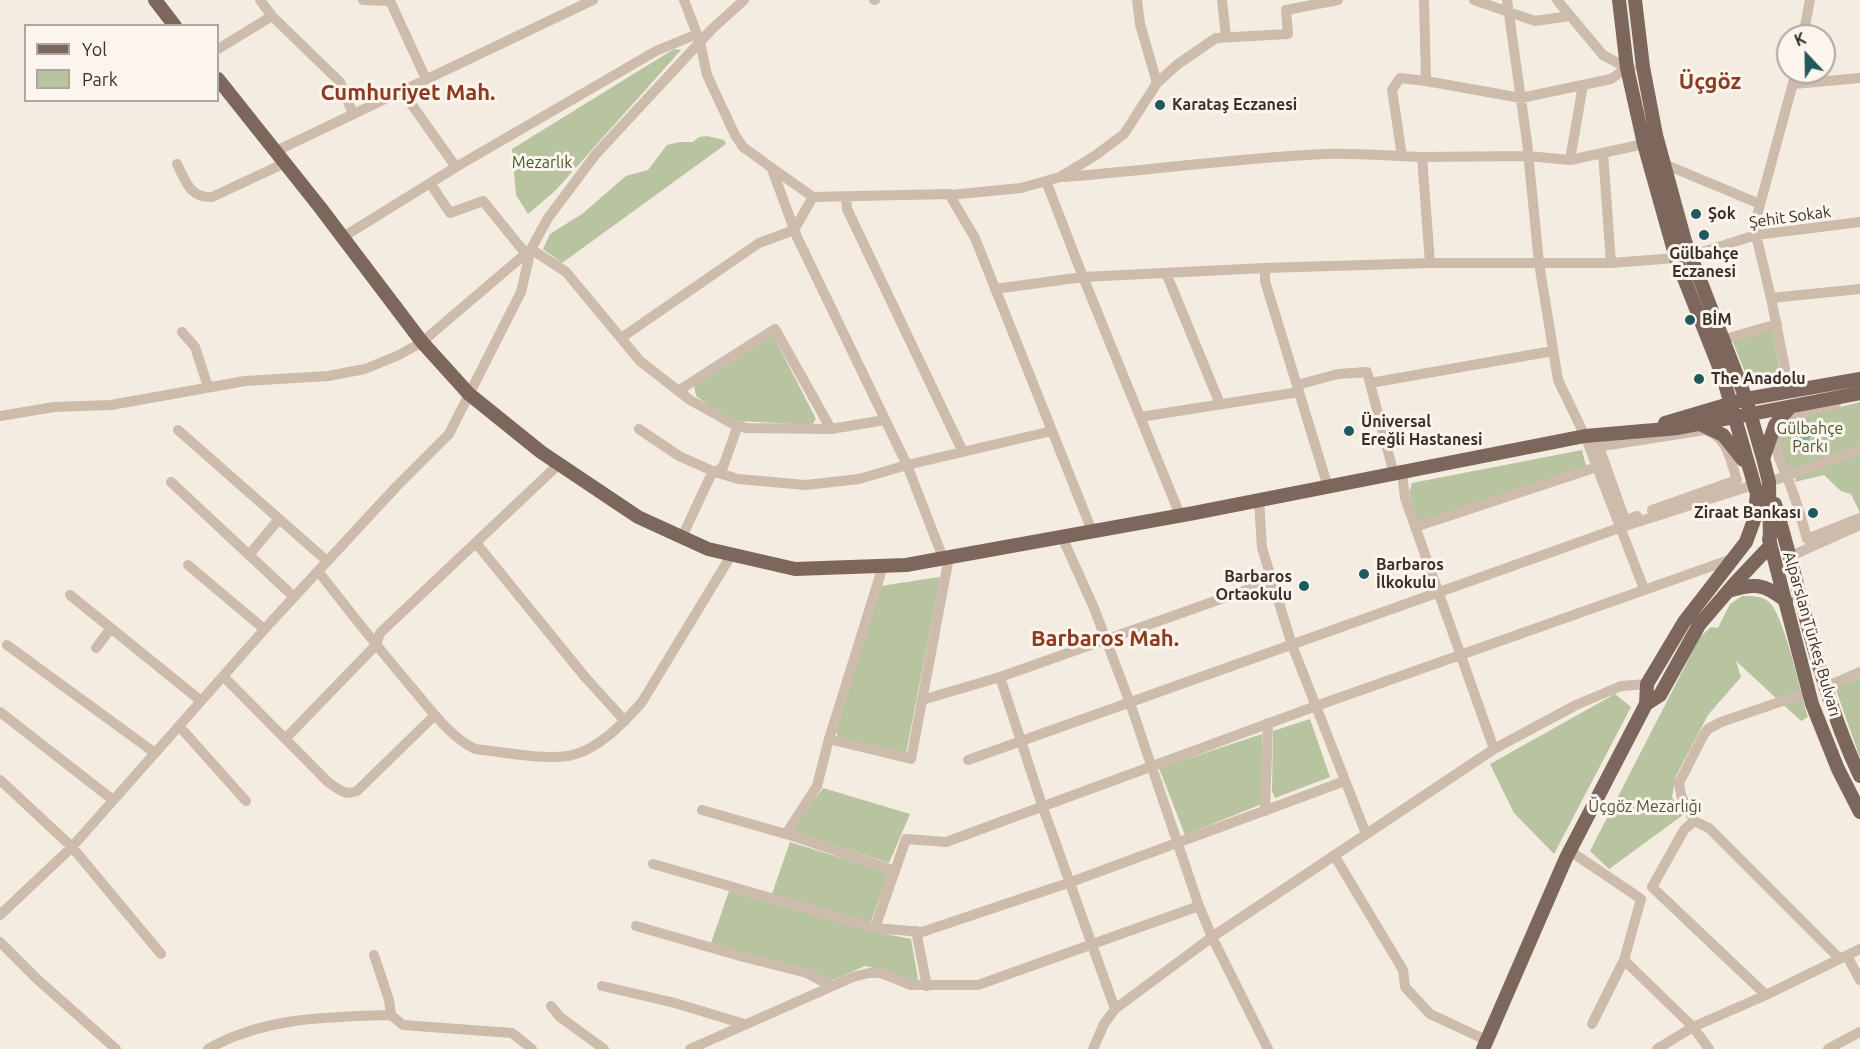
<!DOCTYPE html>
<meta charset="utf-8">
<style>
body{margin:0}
#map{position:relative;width:1860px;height:1049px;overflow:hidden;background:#f4ebe1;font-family:Ubuntu,sans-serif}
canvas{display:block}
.legend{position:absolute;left:24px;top:24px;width:195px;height:78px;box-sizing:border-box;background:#fbf5ee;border:2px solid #aea6a0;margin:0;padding:8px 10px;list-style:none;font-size:18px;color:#3b302b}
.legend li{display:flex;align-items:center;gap:12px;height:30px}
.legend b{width:30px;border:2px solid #aea6a0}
.north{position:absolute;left:1776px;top:24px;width:60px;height:60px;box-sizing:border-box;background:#fbf5ee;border:2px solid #aea6a0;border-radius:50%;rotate:338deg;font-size:16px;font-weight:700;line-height:24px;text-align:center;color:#3b302b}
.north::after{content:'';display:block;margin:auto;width:21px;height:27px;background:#1f5a5e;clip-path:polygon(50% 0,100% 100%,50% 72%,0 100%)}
</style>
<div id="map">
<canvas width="1860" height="1049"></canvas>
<ul class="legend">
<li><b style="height:8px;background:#7d675c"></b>Yol</li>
<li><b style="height:16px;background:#b8c4a0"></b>Park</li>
</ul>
<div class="north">K</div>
</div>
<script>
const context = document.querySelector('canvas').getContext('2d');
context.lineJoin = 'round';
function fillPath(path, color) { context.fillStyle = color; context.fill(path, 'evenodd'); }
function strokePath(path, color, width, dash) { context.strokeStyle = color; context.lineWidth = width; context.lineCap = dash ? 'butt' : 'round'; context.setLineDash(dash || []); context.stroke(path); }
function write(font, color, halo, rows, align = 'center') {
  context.font = font + ' Ubuntu,sans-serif'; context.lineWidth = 6; context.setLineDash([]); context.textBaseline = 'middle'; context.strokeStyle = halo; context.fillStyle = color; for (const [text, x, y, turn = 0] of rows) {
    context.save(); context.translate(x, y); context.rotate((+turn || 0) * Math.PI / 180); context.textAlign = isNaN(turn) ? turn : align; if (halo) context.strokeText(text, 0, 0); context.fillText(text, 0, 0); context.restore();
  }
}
const green = new Path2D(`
 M674 49 681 50 556 190 528 214 516 195 512 149Z
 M707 136 724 140 726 144 562 263 543 249 550 234 582 214 626 176 648 170 667 145 680 142H693L699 137Z
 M1772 328 1782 381 1762 383 1745 372 1732 340Z
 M773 335 816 419 812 425 739 421 723 416 696 396 694 385Z
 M1860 402V447L1789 471 1778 445 1785 428 1795 418Z
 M1582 450 1586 466 1418 522 1409 493 1412 483Z
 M1860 455V513L1851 494 1841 491 1824 475 1795 482 1796 476Z
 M939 577 940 580 906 753 838 737 835 728 881 586Z
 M1742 596C1752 596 1761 595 1769 602 1784 615 1801 694 1808 717L1801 721 1736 661 1741 677 1708 715 1676 776 1672 797 1683 815 1609 869 1590 851 1700 637 1711 627 1718 628 1730 604Z
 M1860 678V758L1835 687Z
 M1615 694 1631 707 1554 854 1514 813 1490 764Z
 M1310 719 1330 777 1275 798 1272 791 1273 731Z
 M1262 734V804L1185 835 1159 768Z
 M823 788 910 814 889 863 791 831Z
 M790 842 889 873 871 922 772 894Z
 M729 891 870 931 911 939 918 979 914 983 882 970 865 966 831 981 711 943Z`);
const water = new Path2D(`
 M1806 425 1812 427 1814 430 1808 441 1810 449 1805 451 1802 450 1796 454 1791 440 1796 435 1797 427Z`);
const minor = new Path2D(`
 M260 0 272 16 340 82 353 114
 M363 0 390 1 426 79
 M684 0 700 42 707 75 735 135 743 147 772 168 813 197 949 194 975 238 1092 531
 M874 0H875
 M1137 0 1140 24 1157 83
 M1222 0 1226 37
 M1424 0 1426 81
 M1474 0 1535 21 1570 16
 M1507 0 1527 142 1539 263 1558 380 1585 436 1644 589
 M1557 0 1603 55 1627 68H1631
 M1803 36 1810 0
 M218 49 272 16
 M1794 84 1860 78
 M402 91 456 167
 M276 151 593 0
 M1603 153 1611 263
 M1402 156 1392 90 1400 78 1426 81 1521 98 1611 79 1627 68
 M1570 160 1583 85
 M177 164C186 182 190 198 212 197L285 163
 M1664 164 1760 204
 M772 169 797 237 907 465 943 558
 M1064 177C1151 170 1238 158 1325 154 1357 153 1390 156 1422 157
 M1046 181 1083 277 1180 515
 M430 183 450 213 483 201 526 254
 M950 195 1021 188 1060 177 1096 155 1124 134 1157 83 1178 64 1216 38 1288 34 1286 10 1338 0
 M846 197 847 209 963 452
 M343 237 456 167 656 51 697 34
 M1690 256 1756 235 1860 222
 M1430 263 1422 157 1528 156 1570 160 1644 144
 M1265 268V281L1328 487
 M1166 273 1220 404
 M995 289 1083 277 1265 268 1430 263H1611L1676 258
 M1771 298 1860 289
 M182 332 195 347 208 387
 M621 338 759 243 794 230 813 197
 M1722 340 1777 324
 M1370 383 1553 351
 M1297 385 1338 374 1367 372 1394 474
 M678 391 775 329 831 429
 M1790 393 1771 298 1756 235 1755 223 1796 72
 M1836 404C1812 409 1771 415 1777 450 1779 462 1786 473 1790 485 1797 502 1802 521 1807 539L1860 518
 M0 416 54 407 111 405 245 381 328 376 365 369 399 355 422 342 531 249 566 272 640 361 690 400 731 423 746 428 831 429 885 420
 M1140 417 1299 392
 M639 429 679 456 715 472 738 479 806 485 859 479 907 465 1052 431
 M178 430 327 561
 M1599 447 1625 520 1637 516
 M1590 448 1705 430C1728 437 1730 460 1737 480L1652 510
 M1402 472 1405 498 1494 749
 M171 482 294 597
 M1769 482 1860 450
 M1259 500 1262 548 1292 645 1366 834
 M1415 527 1597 467
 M682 537 711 475 723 467 738 425
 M1062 537 1094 608 1130 703 1199 906 1212 937 1268 1049
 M476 543 585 677 625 721
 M249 555 279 519
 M1791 556 1860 525
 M188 565 264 629
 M883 566 829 739 911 759 949 557
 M318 571C349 611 380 650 413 689 431 710 450 737 475 749 502 752 542 760 568 756 598 751 623 723 642 702L732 554
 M70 595 201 701
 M7 645 155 753
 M96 648 111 628
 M223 676 328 782C338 789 345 796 357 791L435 715
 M1825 687 1860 672
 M922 700 1000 677
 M0 712 113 800
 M179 726 246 801
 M285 739 376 645 380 633 559 464
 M968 760 1619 528 1753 485
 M0 780 72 847 161 954
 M702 810 796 837 895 871
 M1265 811 1268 723
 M1694 821 1681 795 1679 783 1703 736 1708 729 1721 722 1809 692
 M786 834 817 786 829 739
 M1570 851 1641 899 1624 960 1693 1027 1709 1049
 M1334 855 1403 970 1405 987 1430 1014 1486 1040
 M653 864 875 928 922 932 1071 882 1345 781
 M0 915 72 847 270 623 396 487 449 434 521 292 531 249 548 218 596 154 712 29 744 0
 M636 926 740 956 807 973 831 986
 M875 928 906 839 946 842 1316 706 1732 559
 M916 931 927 986
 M0 942 37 979 116 1049
 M374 955 389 1000 391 1015
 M1847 956 1860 980
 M602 986 675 1003 744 1024
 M1766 995 1652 887 1684 830 1694 821 1709 828 1840 959
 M551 1006 560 1017 604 1049
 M1115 1009 1042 805 1000 677 1272 581
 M1592 1024 1624 960
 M208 1049C264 1017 327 1017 391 1015L403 1025 512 1033 532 1049
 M690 1049 853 977 869 973H881L911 985H978L1199 906
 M1093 1049 1104 1024 1115 1009 1212 937 1494 749 1576 705 1621 686 1647 684
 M1657 1049 1693 1027 1766 995 1860 949
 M1828 1049 1860 1032`);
const major = new Path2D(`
 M155 0 175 26
 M1635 0 1643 67 1656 135 1685 241 1746 399 1763 458 1769 482 1770 546 1735 583 1699 625 1660 695 1646 704
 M218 79 319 206 422 342 469 394 541 452 638 517 708 549 795 569 906 565 1194 513 1585 436 1678 428 1860 393
 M1665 423 1746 399 1860 379
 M1700 424 1723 435 1743 460
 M1764 456 1775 425 1790 407
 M1775 504C1802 595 1819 690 1860 776
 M1769 539 1812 704 1838 769 1860 812
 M1728 591C1754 583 1764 583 1786 601
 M1483 1049 1566 858 1646 704 1647 684 1684 622 1746 542 1754 520 1757 494 1723 377 1676 258 1644 144 1627 68 1619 0`);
const markers = [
 [1160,105,6,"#1f5a5e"],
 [1696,214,6,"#1f5a5e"],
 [1704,235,6,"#1f5a5e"],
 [1690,320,6,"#1f5a5e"],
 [1699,379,6,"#1f5a5e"],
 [1349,431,6,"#1f5a5e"],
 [1813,513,6,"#1f5a5e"],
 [1364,574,6,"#1f5a5e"],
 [1304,586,6,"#1f5a5e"]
];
const poiNames = [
 ["Karataş Eczanesi",1172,105],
 ["Şok",1708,214],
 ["Gülbahçe",1704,254,"center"],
 ["Eczanesi",1704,272,"center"],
 ["BİM",1702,320],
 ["The Anadolu",1711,379],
 ["Üniversal",1361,422],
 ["Ereğli Hastanesi",1361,440],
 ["Ziraat Bankası",1801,513,"right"],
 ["Barbaros",1376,565],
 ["İlkokulu",1376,583],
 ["Barbaros",1292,577,"right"],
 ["Ortaokulu",1292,595,"right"]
];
const parkNames = [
 ["Mezarlık",542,163],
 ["Gülbahçe",1810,429],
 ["Parkı",1810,447],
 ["Üçgöz Mezarlığı",1645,807]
];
const streetNames = [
 ["Şehit Sokak",1790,217,-8],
 ["Alparslan Türkeş Bulvarı",1812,634,74]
];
const districtNames = [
 ["Üçgöz",1710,82],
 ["Cumhuriyet Mah.",408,93],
 ["Barbaros Mah.",1105,639]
];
fillPath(green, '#b8c4a0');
fillPath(water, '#7fb0b2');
strokePath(minor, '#cdbbac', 10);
strokePath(major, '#7d675c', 14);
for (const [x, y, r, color] of markers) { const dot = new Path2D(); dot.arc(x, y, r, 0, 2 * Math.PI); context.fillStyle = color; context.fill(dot); strokePath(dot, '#fbf5ee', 2); }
write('bold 16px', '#3b302b', '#fbf5ee', poiNames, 'left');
write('16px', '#4a5a2e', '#fbf5ee', parkNames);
write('16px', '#3b302b', '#fbf5ee', streetNames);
write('bold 22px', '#8c3b22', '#fbf5ee', districtNames);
</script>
